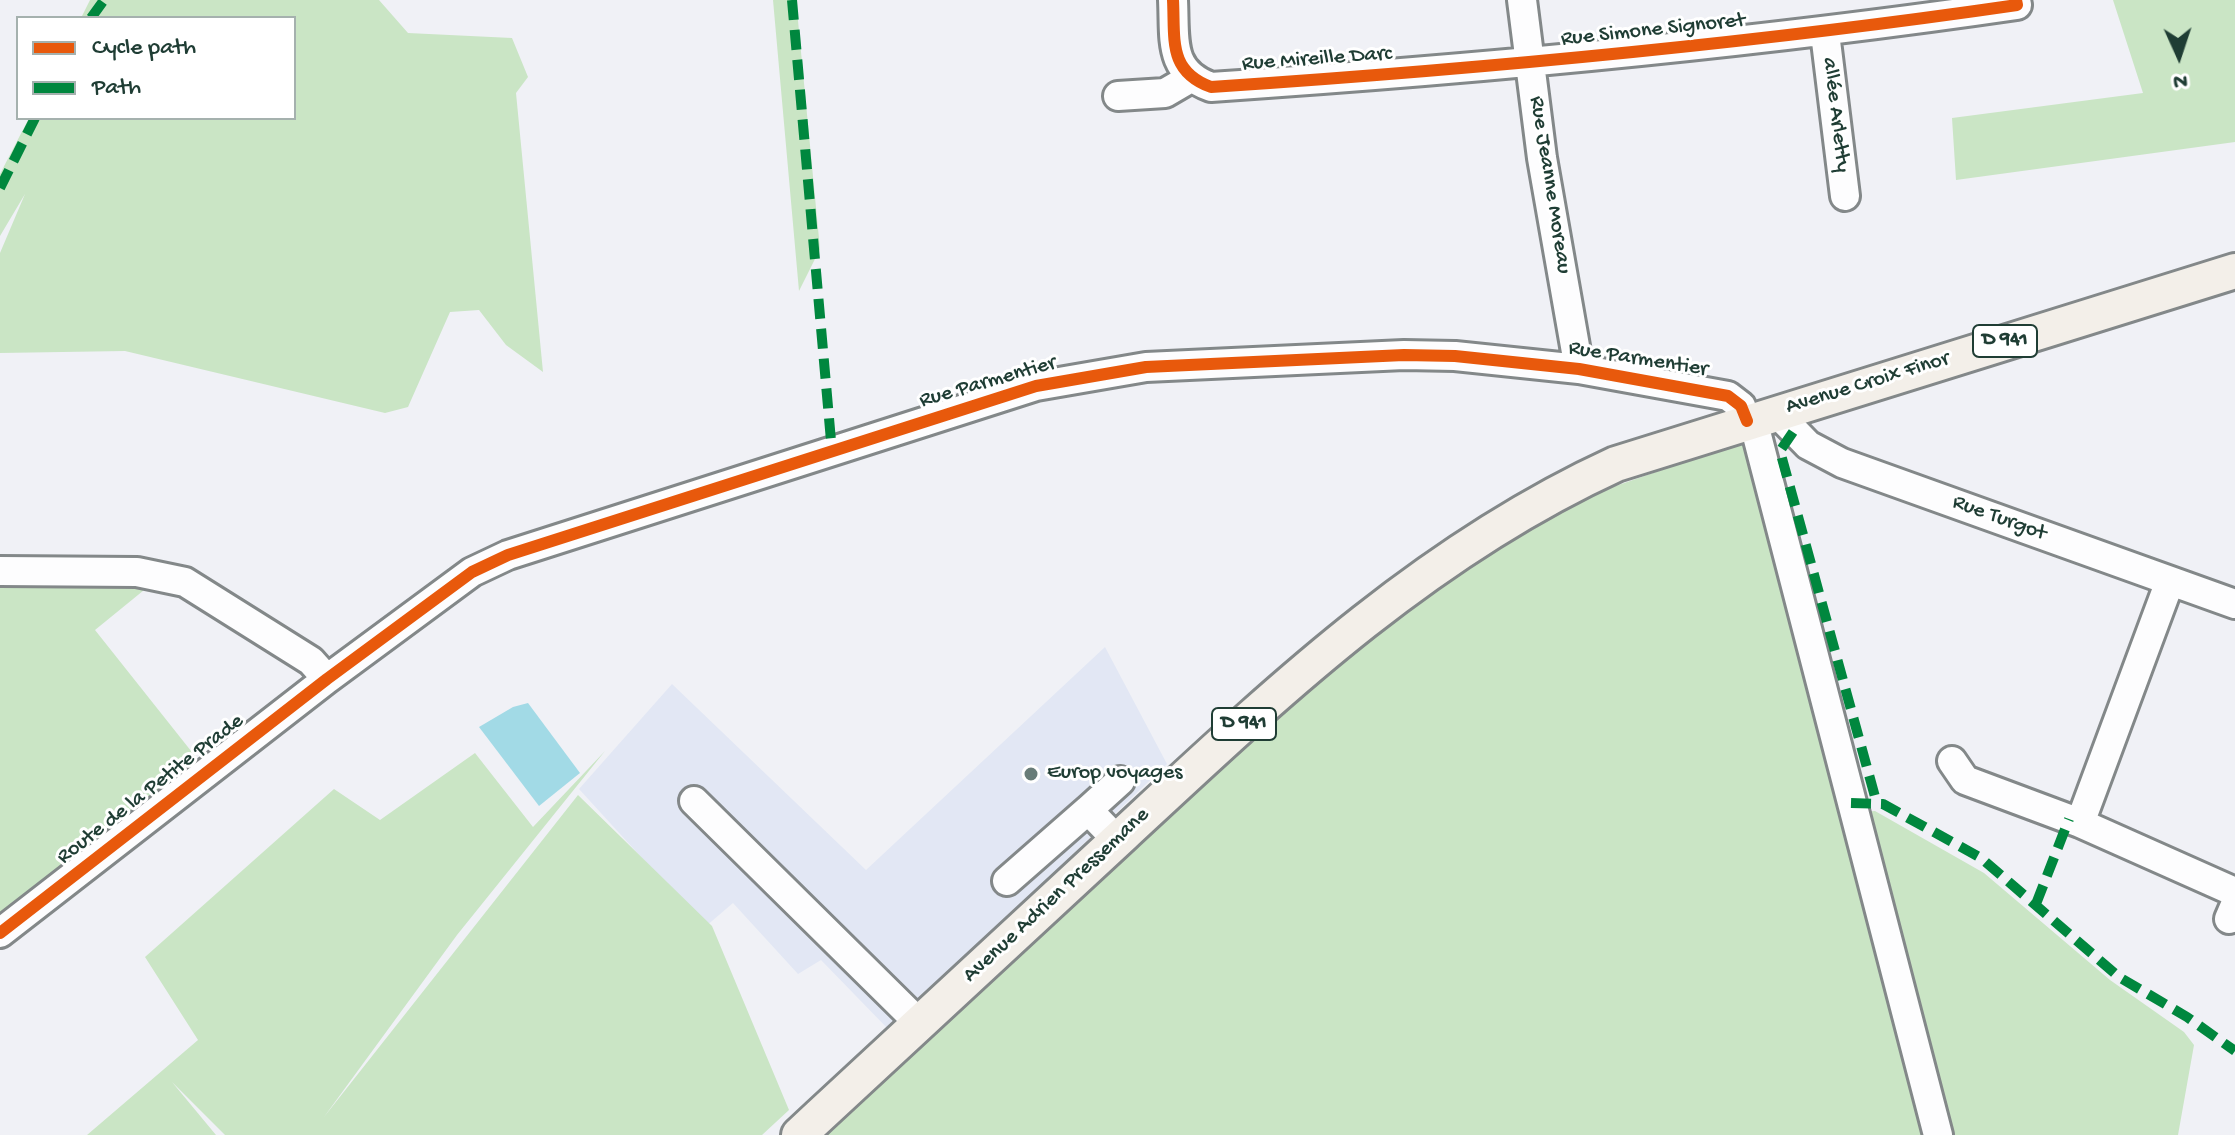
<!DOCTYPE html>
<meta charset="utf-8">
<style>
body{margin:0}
#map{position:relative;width:2235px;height:1135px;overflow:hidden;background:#f0f1f6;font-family:"Gochi Hand",sans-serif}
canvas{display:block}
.legend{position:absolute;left:16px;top:16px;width:280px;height:104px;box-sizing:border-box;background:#fff;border:2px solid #a5b1ae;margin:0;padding:10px 14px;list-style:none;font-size:24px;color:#1f3d34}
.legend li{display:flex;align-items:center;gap:16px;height:40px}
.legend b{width:40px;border:2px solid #a5b1ae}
.north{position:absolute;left:2139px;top:16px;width:80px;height:80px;-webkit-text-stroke:6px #fff;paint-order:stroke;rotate:177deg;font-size:22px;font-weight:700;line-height:32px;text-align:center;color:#1f3d34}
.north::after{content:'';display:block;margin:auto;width:28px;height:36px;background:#1f3d34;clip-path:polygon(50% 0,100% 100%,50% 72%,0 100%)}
</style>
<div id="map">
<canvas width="2235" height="1135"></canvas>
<ul class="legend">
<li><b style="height:10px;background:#e8590c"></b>Cycle path</li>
<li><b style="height:10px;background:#00873e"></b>Path</li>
</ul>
<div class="north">N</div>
</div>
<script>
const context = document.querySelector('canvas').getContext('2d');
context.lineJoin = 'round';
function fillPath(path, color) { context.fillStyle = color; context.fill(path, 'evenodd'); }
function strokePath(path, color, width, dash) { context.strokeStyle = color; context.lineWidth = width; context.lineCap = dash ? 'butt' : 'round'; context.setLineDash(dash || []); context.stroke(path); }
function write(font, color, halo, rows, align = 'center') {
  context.font = font + ' "Gochi Hand",sans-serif'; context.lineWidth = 6; context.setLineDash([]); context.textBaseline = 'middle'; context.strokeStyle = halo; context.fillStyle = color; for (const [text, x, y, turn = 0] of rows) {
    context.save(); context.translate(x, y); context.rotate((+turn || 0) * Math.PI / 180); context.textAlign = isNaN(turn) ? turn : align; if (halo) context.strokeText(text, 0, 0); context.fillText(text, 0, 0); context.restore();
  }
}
const built = new Path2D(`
 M1105 647 1167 764 889 1030 821 960 798 974 733 903 705 927 579 789 672 684 866 870Z`);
const green = new Path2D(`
 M90 0H379L408 33 512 38 528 77 516 93 543 372 506 345 479 310 450 312 408 407 385 413 125 351 0 353V253L25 194 0 236V174L29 118H294V18H81Z
 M773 0H796L820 249 799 291Z
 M2113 0H2235V142L1956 180 1952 118 2143 93Z
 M1745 441 1932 1135H826L1261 722 1486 549 1538 513Z
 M0 578 149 586 95 630 199 761 0 918Z
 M605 751 457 935 324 1117 578 795 712 926 789 1110 762 1135H225L172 1082 216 1135H87L198 1040 145 957 334 789 380 820 475 753 533 827Z
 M1875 811 1984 873 2110 980 2184 1032 2194 1045 2178 1135H1945L1862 812Z`);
const water = new Path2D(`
 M528 703 580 773 539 806 479 727 513 707Z`);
const minor = new Path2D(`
 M1173 0C1175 40 1168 71 1211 87 1481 69 1749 44 2017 5L2016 0
 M1522 0 1542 158 1579 369
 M1825 33 1845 196
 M1118 96 1165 93 1189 79
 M1776 412 1808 445 1842 463 2235 604
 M1753 420 1938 1135
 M0 571 137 572 185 582 311 661 327 679
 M2170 581 2080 823 2235 892
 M1952 761 1965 780 2080 823
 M694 801 919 1023
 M1088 810 1120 781
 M1007 881 1088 810 1117 840
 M2229 919 2235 905
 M0 933 327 679 472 572 508 555 1036 386 1146 367 1404 355 1455 356 1579 369 1728 396 1741 406 1747 421`);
const major = new Path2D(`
 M799 1135C907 1034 1016 934 1124 834 1277 692 1424 552 1616 464L2235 271`);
const quiet = new Path2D(`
 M792 0 832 452
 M91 18 104 0
 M0 188 35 118
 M1793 432 1780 451 1877 804
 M1851 803 1883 804 1981 858 2119 977 2187 1017 2235 1051
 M2036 904 2069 819`);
const cycleway = new Path2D(`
 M1173 0C1175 40 1168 71 1211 87 1481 69 1749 44 2017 5L2016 0
 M0 933 327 679 472 572 508 555 1036 386 1146 367 1404 355 1455 356 1579 369 1728 396 1741 406 1747 421`);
const markers = [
 [1031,774,8,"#687c78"]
];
const shields = [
 [2005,341,64],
 [1244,724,64]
];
const shieldNames = [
 ["D 941",2005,341],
 ["D 941",1244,724]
];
const streetNames = [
 ["Rue Simone Signoret",1653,31,-6],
 ["Rue Mireille Darc",1317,60,-4],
 ["allée Arletty",1835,115,83],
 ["Rue Jeanne Moreau",1549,185,81],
 ["Rue Parmentier",1638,360,9],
 ["Rue Parmentier",988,383,-16],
 ["Avenue Croix Finor",1868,384,-17],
 ["Rue Turgot",1999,519,20],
 ["Route de la Petite Prade",151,790,-38],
 ["Avenue Adrien Pressemane",1057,896,-43]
];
const poiNames = [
 ["Europ voyages",1047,774]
];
fillPath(built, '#e2e7f4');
fillPath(green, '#cae5c5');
fillPath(water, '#a2dae6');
strokePath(minor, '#838889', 34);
strokePath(major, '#838889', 40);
strokePath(minor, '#fdfdfe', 28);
strokePath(major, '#f3efe9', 34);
strokePath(quiet, '#00873e', 10, [20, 10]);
strokePath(cycleway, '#e8590c', 12);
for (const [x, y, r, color] of markers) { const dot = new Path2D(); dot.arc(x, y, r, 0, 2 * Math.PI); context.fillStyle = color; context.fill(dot); strokePath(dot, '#fff', 3); }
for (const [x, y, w] of shields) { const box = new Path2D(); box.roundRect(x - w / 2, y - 16, w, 32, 6); context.fillStyle = '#fff'; context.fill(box); strokePath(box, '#1f3d34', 2); }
write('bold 20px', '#1f3d34', null, shieldNames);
write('22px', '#1f3d34', '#fff', streetNames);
write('22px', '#1f3d34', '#fff', poiNames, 'left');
</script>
